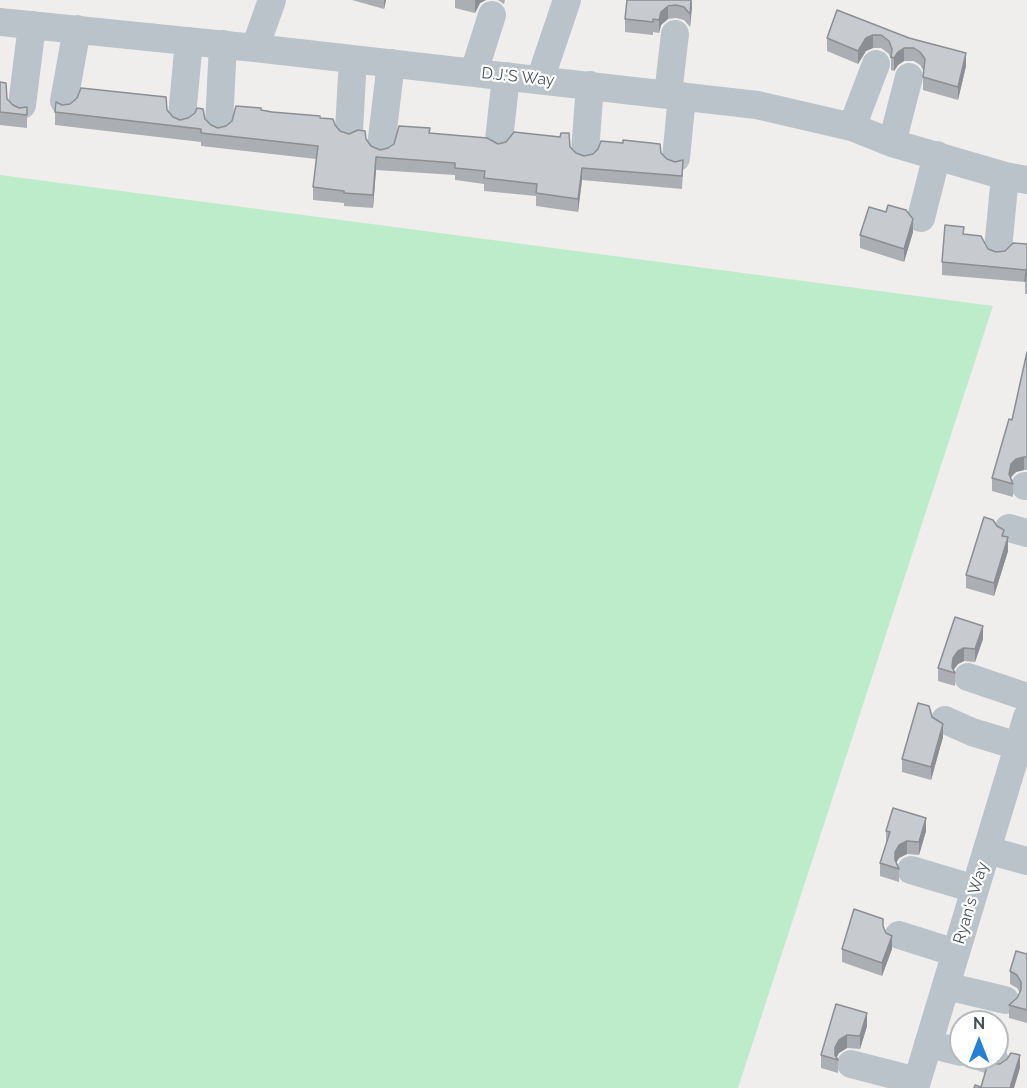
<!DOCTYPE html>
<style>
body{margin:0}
#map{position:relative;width:1027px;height:1088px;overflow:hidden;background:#f0eded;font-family:Raleway,sans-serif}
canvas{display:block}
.north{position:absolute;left:949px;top:1010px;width:60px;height:60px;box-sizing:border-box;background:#fff;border:2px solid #b5babd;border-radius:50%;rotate:0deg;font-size:16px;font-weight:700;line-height:24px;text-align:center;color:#465259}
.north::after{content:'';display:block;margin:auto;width:21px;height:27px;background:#2381d4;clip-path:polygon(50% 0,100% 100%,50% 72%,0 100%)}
</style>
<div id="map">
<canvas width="1027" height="1088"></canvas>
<div class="north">N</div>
</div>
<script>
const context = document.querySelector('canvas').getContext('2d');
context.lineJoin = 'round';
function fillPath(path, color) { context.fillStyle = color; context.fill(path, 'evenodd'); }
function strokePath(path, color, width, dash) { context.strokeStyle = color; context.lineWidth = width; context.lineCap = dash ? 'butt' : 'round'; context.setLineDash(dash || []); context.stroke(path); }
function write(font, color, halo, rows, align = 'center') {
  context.font = font + ' Raleway,sans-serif'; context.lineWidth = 4.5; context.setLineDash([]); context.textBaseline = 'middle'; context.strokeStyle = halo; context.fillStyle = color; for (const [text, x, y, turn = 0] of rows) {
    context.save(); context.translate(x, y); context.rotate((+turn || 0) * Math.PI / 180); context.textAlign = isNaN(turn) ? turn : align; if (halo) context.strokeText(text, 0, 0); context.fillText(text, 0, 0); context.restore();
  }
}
const green = new Path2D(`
 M0 175 993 306 738 1088H0Z`);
const minor = new Path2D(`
 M0 22 255 48 757 105 852 127 892 143 1005 176 1027 180
 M255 48 272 0
 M474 72 492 15
 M540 80 567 0
 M668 94 675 34
 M64 101 77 29
 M22 105 32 25
 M182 116 189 41
 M219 124 223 44
 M852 127 876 64
 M349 130 353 59
 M499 140 506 76
 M892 143 909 77
 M381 146 391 63
 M585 152 590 85
 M676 158 682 96
 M921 218 937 155
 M998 249 1005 176
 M1025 486H1027
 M1009 528 1027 533
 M968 677 1027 697
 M945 720 972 732 1018 746
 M987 850 1027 861
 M911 870 975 889
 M899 935 956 953
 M946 986 1005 1000
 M928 1044 961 1052
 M984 1058 995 1061
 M851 1064 917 1081
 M915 1088 1027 717`);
const wall = new Path2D(`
 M352 0H386L384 9Z
 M455 0H486L480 3 475 13 455 8Z
 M498 0H505L504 4Z
 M692 0 690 27 684 20 676 18 668 19 661 25 659 33 653 32V35L625 32V19Z
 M837 10 966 66 958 100 923 90V70L920 65 914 61H904L898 65 894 71 891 70V60L889 54 881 48H873L866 51 858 64 827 51V38Z
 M0 82 7 99 13 105 19 108 27 107V128L0 125Z
 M62 105 167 110 173 117 180 120 205 119 211 125 218 128 226 126 261 110 320 118 335 125 340 131 366 139 371 146 380 150 388 148 430 133 498 144 570 147 576 153 584 156 661 153 667 159 683 173 682 189 582 180 578 212 536 206V196L484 191V184L455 180V175L376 170 373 208 344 206V203L313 200V187L316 159 201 146V142L55 125V112Z
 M913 232 904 262 860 248V235Z
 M964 234 988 249 996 252 1005 251 1027 244V294H1025V282L942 275V262Z
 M1027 352V470H1024L1016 472 1011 477 1013 484V497L992 491V478L1012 420Z
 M1004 536 1008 551 994 596 966 588V575Z
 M955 617 983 639 975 662 964 661 958 664 953 670 955 673V686L938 681V668Z
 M932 717 943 737 931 780 902 772V759Z
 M886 831H926L919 855 907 854 899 858 896 863 899 869V882L880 876V863L886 844Z
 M883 926 892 949 882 976 842 962V949Z
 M1027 954V1023L1009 1018V1005L1017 998 1020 993 1017 988 1010 984V971Z
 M836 1004 867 1026 860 1049 847 1048 839 1053 836 1058 838 1060V1073L821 1068V1055Z`);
const shadedWall = new Path2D(`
 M384 0H386L384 9Z
 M475 0H486L480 3 475 13Z
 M691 0 692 8 690 27V14Z
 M668 6V19L661 25 659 33V20L661 12Z
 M873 35V48L866 51 858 64V51L866 38Z
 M904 48V61L898 65 894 71V58L898 52Z
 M966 53V66L958 100V87Z
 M376 157V170L373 208V195Z
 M582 168V180L578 212V199Z
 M913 219V232L904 262V249Z
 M1024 457V470L1016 472 1011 477 1010 483 1009 474 1011 464 1016 459Z
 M1008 537V551L994 596V583Z
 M983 626V639L975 662V649Z
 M964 648V661L958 664 952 672 953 658 958 651Z
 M943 724V737L931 780V767Z
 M926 818V831L919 855V842Z
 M907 841V854L899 858 895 865V867V852L899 845Z
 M892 936V949L882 976V963Z
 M867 1013V1026L860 1049V1036Z
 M847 1035V1048L839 1053 835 1060V1047L839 1040Z
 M1020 1055V1068L1014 1088H1010Z`);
const building = new Path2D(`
 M627 0H691L690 14 684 7 676 5 668 6 661 12 659 20 653 19V22L625 19Z
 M837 10 909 38 966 53 958 87 923 77 925 59 920 52 914 48H904L898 52 894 58 891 57 892 49 889 41 881 35H873L866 38 858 51 827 38Z
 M0 82 6 83 7 99 13 105 19 108 27 107V115L0 112Z
 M81 88 166 97 167 110 173 117 180 120 188 118 195 113 197 108 203 109 205 119 211 125 218 128 226 126 232 121 236 106 261 108V110L272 112 320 116V118L333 119 335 125 340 131 349 134 358 130 365 131 366 139 371 146 380 150 388 148 394 144 399 126 430 128 429 133 487 138 498 144 506 142 514 132 560 137 561 133H569L570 147 576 153 584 156 593 154 598 149 601 141 623 143V140L660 144 661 153 667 159 675 162 683 160 682 176 582 168 578 199 536 193 537 184 484 178 485 171 455 168V163L376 157 373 195 344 193V191L313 187 318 146 201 133V129L55 112 56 102 62 105 70 104 77 98Z
 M888 205 906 210 913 219 904 249 860 235 869 207 886 212Z
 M945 225 964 227 963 234 981 236 988 249 996 252 1005 251 1013 243 1027 244V281H1025L1026 270 942 262Z
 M1027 352V457H1024L1016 459 1011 464 1009 474 1013 484 992 478 1009 419 1012 420Z
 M984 517 993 520 997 526 1004 530 1002 536 1008 537 994 583 966 575Z
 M955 617 983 626 975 649 964 648 958 651 953 658 952 667 955 673 938 668Z
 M918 703 929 706 932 717 943 724 931 767 902 759Z
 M893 808 926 818 919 842 907 841 899 845 895 852V860L899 869 880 863 890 832 886 831Z
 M854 909 883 919V926L886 933 892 936 882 963 842 949Z
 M1016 951 1027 954V1010L1009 1005 1017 998 1021 990V982L1017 975 1010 971Z
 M836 1004 867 1013 860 1036 847 1035 839 1040 835 1047V1055L838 1060 821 1055Z
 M1011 1053 1020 1055 1010 1088H974L975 1085 981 1087 988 1063 1000 1064 1007 1059Z`);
const streetNames = [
 ["D.J.'S Way",518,77,6],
 ["Ryan's Way",971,903,-73]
];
fillPath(green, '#bdeccb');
strokePath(minor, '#b9c3c9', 28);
fillPath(wall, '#abafb3');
fillPath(shadedWall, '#8b8e92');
fillPath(building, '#c7cbd0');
strokePath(building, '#8b8e92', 1.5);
write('16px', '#465259', '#fff', streetNames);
</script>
